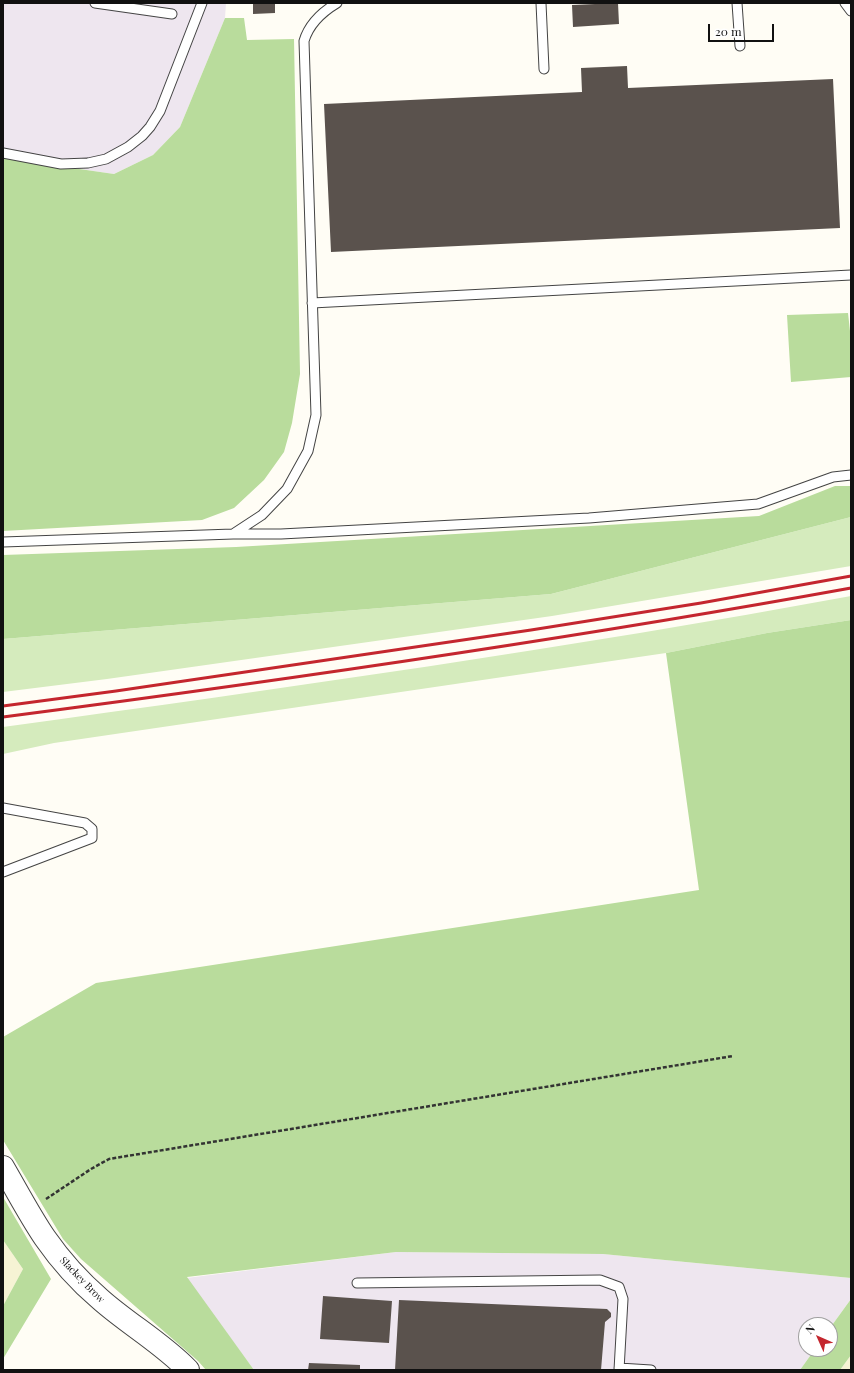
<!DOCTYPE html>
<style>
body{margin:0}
#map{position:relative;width:854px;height:1373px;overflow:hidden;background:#fffdf5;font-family:"Playfair Display",serif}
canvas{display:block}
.frame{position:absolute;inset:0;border:4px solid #111;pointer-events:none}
.north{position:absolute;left:798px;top:1317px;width:40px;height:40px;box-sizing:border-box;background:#fff;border:1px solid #a0a0a0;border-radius:50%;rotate:315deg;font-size:11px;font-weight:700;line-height:16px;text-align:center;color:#111}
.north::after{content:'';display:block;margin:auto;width:14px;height:18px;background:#c4262e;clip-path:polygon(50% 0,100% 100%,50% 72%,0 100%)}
.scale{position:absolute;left:708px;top:24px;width:66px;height:18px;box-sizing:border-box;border:2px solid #111;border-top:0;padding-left:5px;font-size:12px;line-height:14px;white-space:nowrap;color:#111;-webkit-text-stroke:3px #fff;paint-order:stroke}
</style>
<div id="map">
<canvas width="854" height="1373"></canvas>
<div class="frame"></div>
<div class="north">N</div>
<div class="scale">20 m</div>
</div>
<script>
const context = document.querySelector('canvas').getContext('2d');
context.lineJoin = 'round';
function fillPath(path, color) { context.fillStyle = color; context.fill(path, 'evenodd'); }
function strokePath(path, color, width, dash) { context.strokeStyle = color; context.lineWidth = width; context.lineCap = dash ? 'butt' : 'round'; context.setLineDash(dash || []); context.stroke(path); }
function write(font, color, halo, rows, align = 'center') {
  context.font = font + ' "Playfair Display",serif'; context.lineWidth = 4; context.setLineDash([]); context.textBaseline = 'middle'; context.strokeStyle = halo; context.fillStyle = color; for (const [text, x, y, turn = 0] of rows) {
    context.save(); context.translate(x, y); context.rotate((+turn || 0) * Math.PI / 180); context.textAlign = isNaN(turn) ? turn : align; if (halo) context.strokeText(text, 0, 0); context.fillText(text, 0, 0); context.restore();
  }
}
const industrial = new Path2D(`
 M3 3H226L225 18 180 127 153 155 114 174 3 158Z
 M396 1252 603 1254 851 1278V1299L830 1328V1325H806V1349H815L800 1370H254L186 1278Z`);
const farmland = new Path2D(`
 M3 1240 23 1269 3 1306Z
 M851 1355V1370H840Z`);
const green = new Path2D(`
 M851 517V566L552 616 107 679 3 692V639L551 594Z
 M851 596V620L767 633 666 653 54 743 3 754V727C286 688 570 648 851 596Z`);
const forest = new Path2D(`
 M225 18H244L247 40 294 39 300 374 292 423 284 452 264 480 234 508 202 520 3 531V158L114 174 153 155 180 127Z
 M848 313 851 340V377L791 382 787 315Z
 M835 486H851V517L551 594 3 639V555L236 547 759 516Z
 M851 620V1278L603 1254 396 1252 187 1277 254 1370H206L198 1361 81 1259 63 1239 3 1140V1037L96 983 699 890 666 653 767 633Z
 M3 1197 51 1279 3 1359V1306L23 1269 3 1240Z
 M851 1299V1355L840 1370H800L815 1349H830V1328Z`);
const building = new Path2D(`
 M253 3H275V13L253 14Z
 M618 3 619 24 573 27 572 5Z
 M627 66 628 88 833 79 840 228 331 252 324 104 582 92 581 68Z
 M323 1296 392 1301 389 1343 320 1339Z
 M399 1300 607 1309 611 1313V1317L605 1322 601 1370H395Z
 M309 1363 360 1365V1370H308Z`);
const path = new Path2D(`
 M46 1199 91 1169 109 1159 733 1056`);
const service = new Path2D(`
 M95 3 172 14
 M541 3 544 69
 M737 3 740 46
 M845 3 851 11
 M3 153 61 164 88 163 106 159 128 147 142 136 150 127 160 111 202 3
 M312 303 851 275
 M233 534H281L589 518 758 504 833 477 851 475
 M3 542 233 534 262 515 287 489 308 451 316 415 304 41C309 24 322 12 337 3
 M3 808 85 823 92 829V838L3 872
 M357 1283 600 1280 619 1287 623 1299 619 1370
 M619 1368 651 1370`);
const tertiary = new Path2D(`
 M3 1167C17 1191 30 1216 45 1238 61 1261 79 1281 100 1299 128 1324 162 1343 188 1370`);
const rail = new Path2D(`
 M3 706 116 691 531 630 701 603 851 576
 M3 717C287 680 570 639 851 588`);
const streetNames = [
 ["Slackey Brow",82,1280,46]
];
fillPath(industrial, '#eee6ef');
fillPath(farmland, '#f6f3d4');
fillPath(green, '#d5ebbd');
fillPath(forest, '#b9dc9c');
fillPath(building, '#5a524d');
strokePath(service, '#444', 11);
strokePath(tertiary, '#444', 24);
strokePath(path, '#333', 2.5, [4, 2]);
strokePath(service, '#fff', 9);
strokePath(tertiary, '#fff', 22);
strokePath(rail, '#c4262e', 3);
write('10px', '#111', '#fff', streetNames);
</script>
